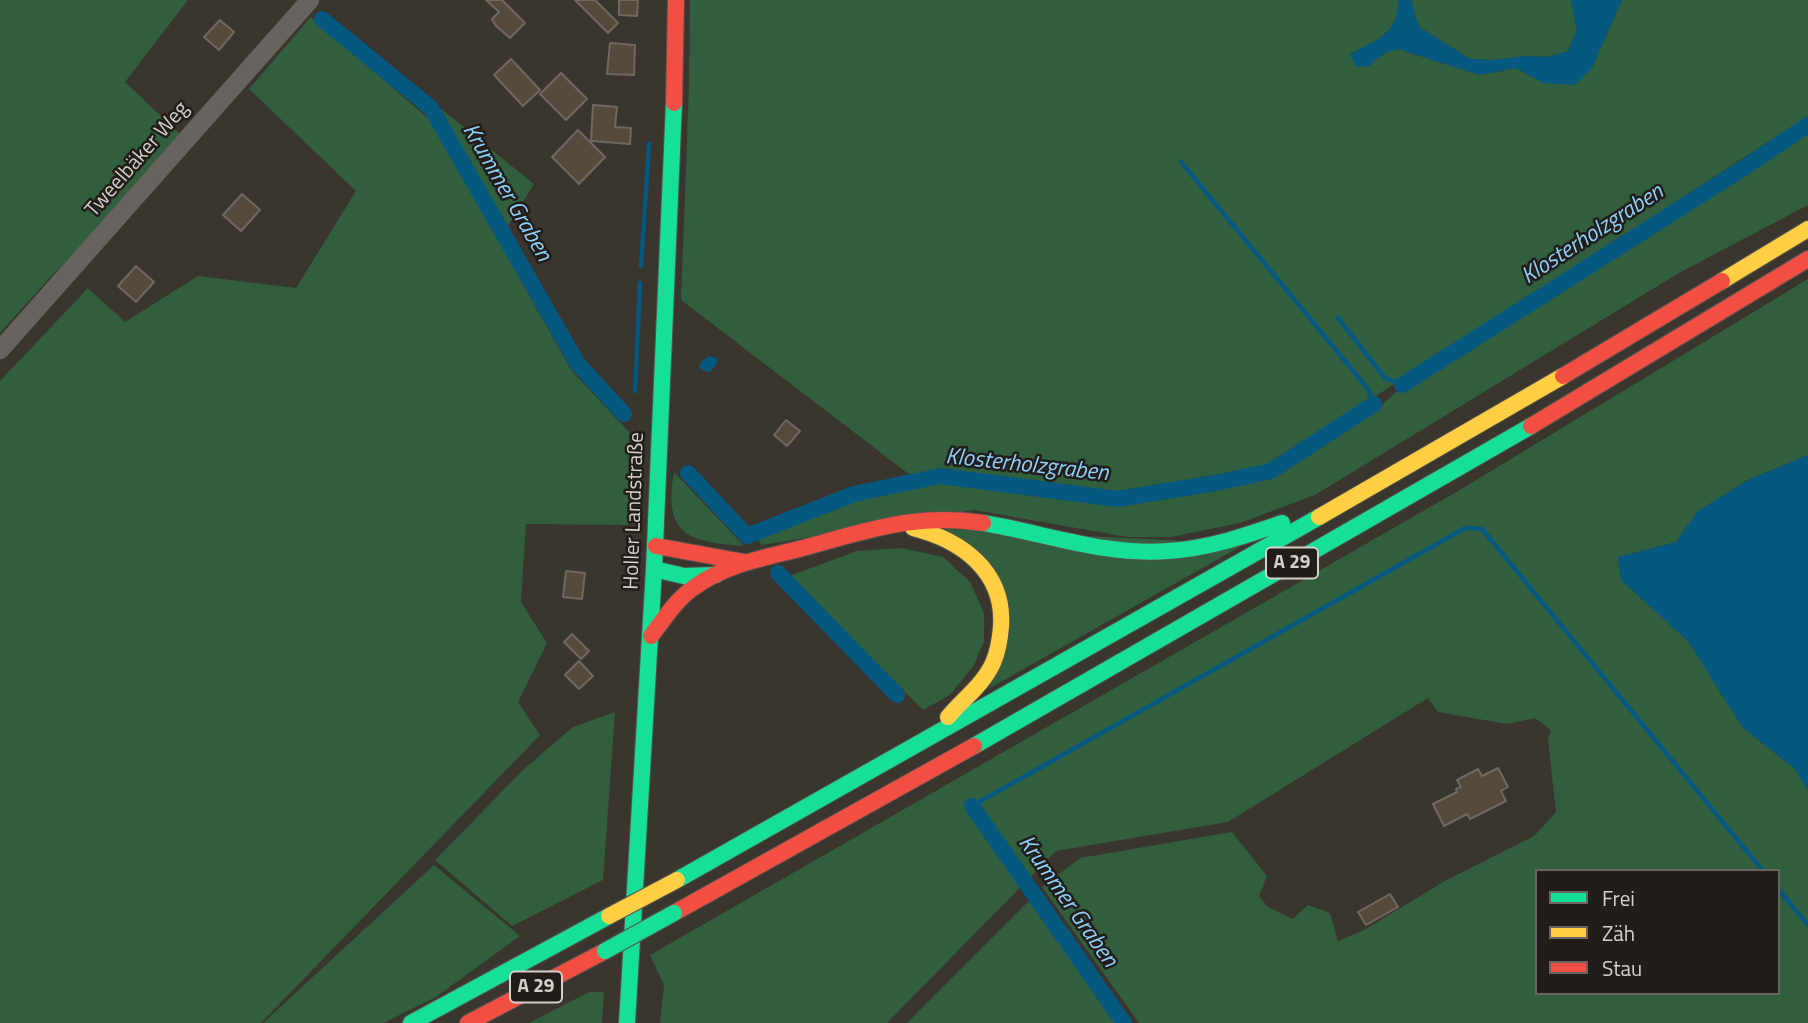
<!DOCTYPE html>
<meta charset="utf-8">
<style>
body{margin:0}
#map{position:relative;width:1808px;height:1023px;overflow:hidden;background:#3a352f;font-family:"Titillium Web",sans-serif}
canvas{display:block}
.legend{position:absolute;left:1535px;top:869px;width:245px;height:126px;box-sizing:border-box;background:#221d19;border:2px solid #6a6560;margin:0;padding:9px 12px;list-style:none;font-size:21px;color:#d6d0ca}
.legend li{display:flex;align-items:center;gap:14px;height:35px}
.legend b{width:35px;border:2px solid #6a6560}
</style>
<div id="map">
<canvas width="1808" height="1023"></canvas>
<ul class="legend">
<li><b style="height:9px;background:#16e098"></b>Frei</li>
<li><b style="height:9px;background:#ffcf43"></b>Zäh</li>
<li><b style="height:9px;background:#f24e42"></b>Stau</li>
</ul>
</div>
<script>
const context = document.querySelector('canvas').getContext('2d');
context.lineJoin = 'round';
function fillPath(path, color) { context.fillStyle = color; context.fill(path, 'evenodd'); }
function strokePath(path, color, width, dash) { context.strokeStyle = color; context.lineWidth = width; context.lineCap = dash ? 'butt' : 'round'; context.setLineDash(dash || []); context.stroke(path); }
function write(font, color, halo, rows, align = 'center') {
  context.font = font + ' "Titillium Web",sans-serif'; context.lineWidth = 5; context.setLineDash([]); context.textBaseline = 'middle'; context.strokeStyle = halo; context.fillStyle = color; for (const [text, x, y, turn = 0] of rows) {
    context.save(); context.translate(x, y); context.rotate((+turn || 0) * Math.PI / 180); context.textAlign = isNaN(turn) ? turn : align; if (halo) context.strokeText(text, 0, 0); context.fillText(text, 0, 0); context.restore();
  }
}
const green = new Path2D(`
 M0 0H188L125 82 181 135 76 255 53 274 0 333Z
 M690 0H1398C1400 32 1375 42 1350 54L1369 66 1384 53 1398 49 1480 75 1515 68 1544 83 1592 68 1622 0H1808V116L1271 464 1116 494 944 469 910 475 681 300 689 87Z
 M1411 0H1571L1577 30 1568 51 1548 57 1525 56 1494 60 1470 59 1419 27Z
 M311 17 430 120 572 371 629 432 628 525 526 524 521 602 547 643 518 702 540 735 261 1023H0V381L88 288 125 322 198 276 296 288 356 191 249 89Z
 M435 104 534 184 508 226Z
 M1808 133V205L1679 273 1315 495 1240 523 1171 537H1127L974 510 762 545 754 535 855 499 942 482 1120 505 1271 477 1373 413 1396 392Z
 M1808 279V455L1748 480 1698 511 1676 542 1618 557 1621 580 1688 641 1743 728 1794 768 1808 791V1023H1139L1042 887 1080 858 1232 832 1267 876 1259 896 1268 907 1293 919 1308 905 1330 913 1338 941 1366 929 1443 882 1534 836 1556 812 1548 739 1551 730 1535 718 1507 724 1438 712 1428 698 1228 822 1056 851 887 1023H660L664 985 650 955 1458 491ZM1537 871H1778V993H1537Z
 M674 472 744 546C688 542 663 535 674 472Z
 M946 529 1245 544 990 688 1009 613Z
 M901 548 943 557 970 582 984 613V641L974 665 950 695 923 710 789 576 857 551Z
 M615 712 603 880 512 926 435 860 525 768 573 727Z
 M434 865 520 936 436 997 383 1023H263Z
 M1030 900 1116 1023H907Z
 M589 992H604L602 1023H529Z`);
const water = new Path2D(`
 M1398 0H1411L1419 27 1470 59 1494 60 1525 56 1548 57 1568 51 1577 30 1571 0H1622L1592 68 1575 85 1544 83 1515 68 1480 75 1398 49 1384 53 1369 66 1356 67 1350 54C1375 42 1400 32 1398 0Z
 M709 356 717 358V363L710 372 704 371 699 367 701 362Z
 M1808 455V791L1794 768 1743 728 1688 641 1621 580 1618 557 1676 542 1698 511 1748 480Z`);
const stream = new Path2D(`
 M1181 162 1368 389 1374 404
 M641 266 649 144
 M1338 318 1385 378 1402 385
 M635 391 640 283
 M972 806 1465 528 1482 529 1763 871
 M1778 889 1808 925`);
const canal = new Path2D(`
 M322 19 431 108 578 364 624 414
 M1402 385 1745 167 1808 125
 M688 473 747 536 854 494 940 476 1117 499 1216 483 1271 471 1374 404
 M778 573 897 695
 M972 806 1124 1023`);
const building = new Path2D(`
 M486 0H502L525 23 510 38 496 26 492 19 499 12Z
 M575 0H595L618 23 608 33Z
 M619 0H638L637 16 619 15Z
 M220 20 234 32 219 50 204 37Z
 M610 43 635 45 634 75 607 74Z
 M511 59 540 90 523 106 494 75Z
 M561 73 587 99 566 120 540 94Z
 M593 105 617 107 615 127 631 128 630 144 591 141Z
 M578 130 605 157 579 184 552 157Z
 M242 194 260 210 241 231 223 215Z
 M136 266 154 282 136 302 118 286Z
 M786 420 800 431 787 446 774 435Z
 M566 571 585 573 582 599 563 597Z
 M572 634 589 651 581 659 564 642Z
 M579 661 593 676 579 689 565 675Z
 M1498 768 1508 787 1501 791 1506 801 1470 819 1467 814 1444 826 1433 804 1457 792 1456 789 1461 787 1457 780 1478 769 1482 776Z
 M1390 894 1398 907 1366 925 1358 912Z`);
const street = new Path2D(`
 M0 350 310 0`);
const fast = new Path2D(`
 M983 523C1044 533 1105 556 1168 551 1207 549 1245 536 1282 523
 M654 569 684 576 716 575
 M974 746 1531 426
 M677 880 1319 517
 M411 1023 609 916
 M627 1023 654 569 674 103`);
const slow = new Path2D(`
 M1722 281 1808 229
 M1319 517 1563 376
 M913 528C961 540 1005 571 1001 627 1000 639 998 652 993 663 983 685 963 699 948 717`);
const jam = new Path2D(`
 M674 103 676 0
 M1563 376 1722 281
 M1531 426 1808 259
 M656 546 744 562
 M651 636C664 619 676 600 693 588 724 565 763 558 799 549 863 532 916 512 983 523
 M674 913 974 746
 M468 1023 605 951`);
const fastBridge = new Path2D(`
 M605 951 674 913`);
const slowBridge = new Path2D(`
 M609 916 677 880`);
const shields = [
 [1292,563,52],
 [536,987,52]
];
const shieldNames = [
 ["A 29",1292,563],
 ["A 29",536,987]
];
const streetNames = [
 ["Tweelbäker Weg",138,160,-49],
 ["Holler Landstraße",635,511,-88]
];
const waterNames = [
 ["Krummer Graben",506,193,60],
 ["Klosterholzgraben",1593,235,-33],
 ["Klosterholzgraben",1027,466,6],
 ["Krummer Graben",1067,902,55]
];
fillPath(green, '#315e3d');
fillPath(water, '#055980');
strokePath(stream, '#055980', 4.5);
strokePath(canal, '#055980', 16);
fillPath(building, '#554a3a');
strokePath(building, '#6d6863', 2);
strokePath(street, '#57544e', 19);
strokePath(fast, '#57544e', 18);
strokePath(slow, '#57544e', 18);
strokePath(jam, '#57544e', 18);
strokePath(street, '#676460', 18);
strokePath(fast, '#16e098', 16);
strokePath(slow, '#ffcf43', 16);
strokePath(jam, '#f24e42', 16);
strokePath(fastBridge, '#57544e', 18, []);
strokePath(slowBridge, '#57544e', 18, []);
strokePath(fastBridge, '#16e098', 16);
strokePath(slowBridge, '#ffcf43', 16);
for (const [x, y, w] of shields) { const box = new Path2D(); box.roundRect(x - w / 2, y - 15.5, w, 31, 5); context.fillStyle = '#221d19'; context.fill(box); strokePath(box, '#d6d0ca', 2); }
write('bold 19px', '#d6d0ca', null, shieldNames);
write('21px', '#d6d0ca', '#221d19', streetNames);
write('italic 23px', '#8cd1fd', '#221d19', waterNames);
</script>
